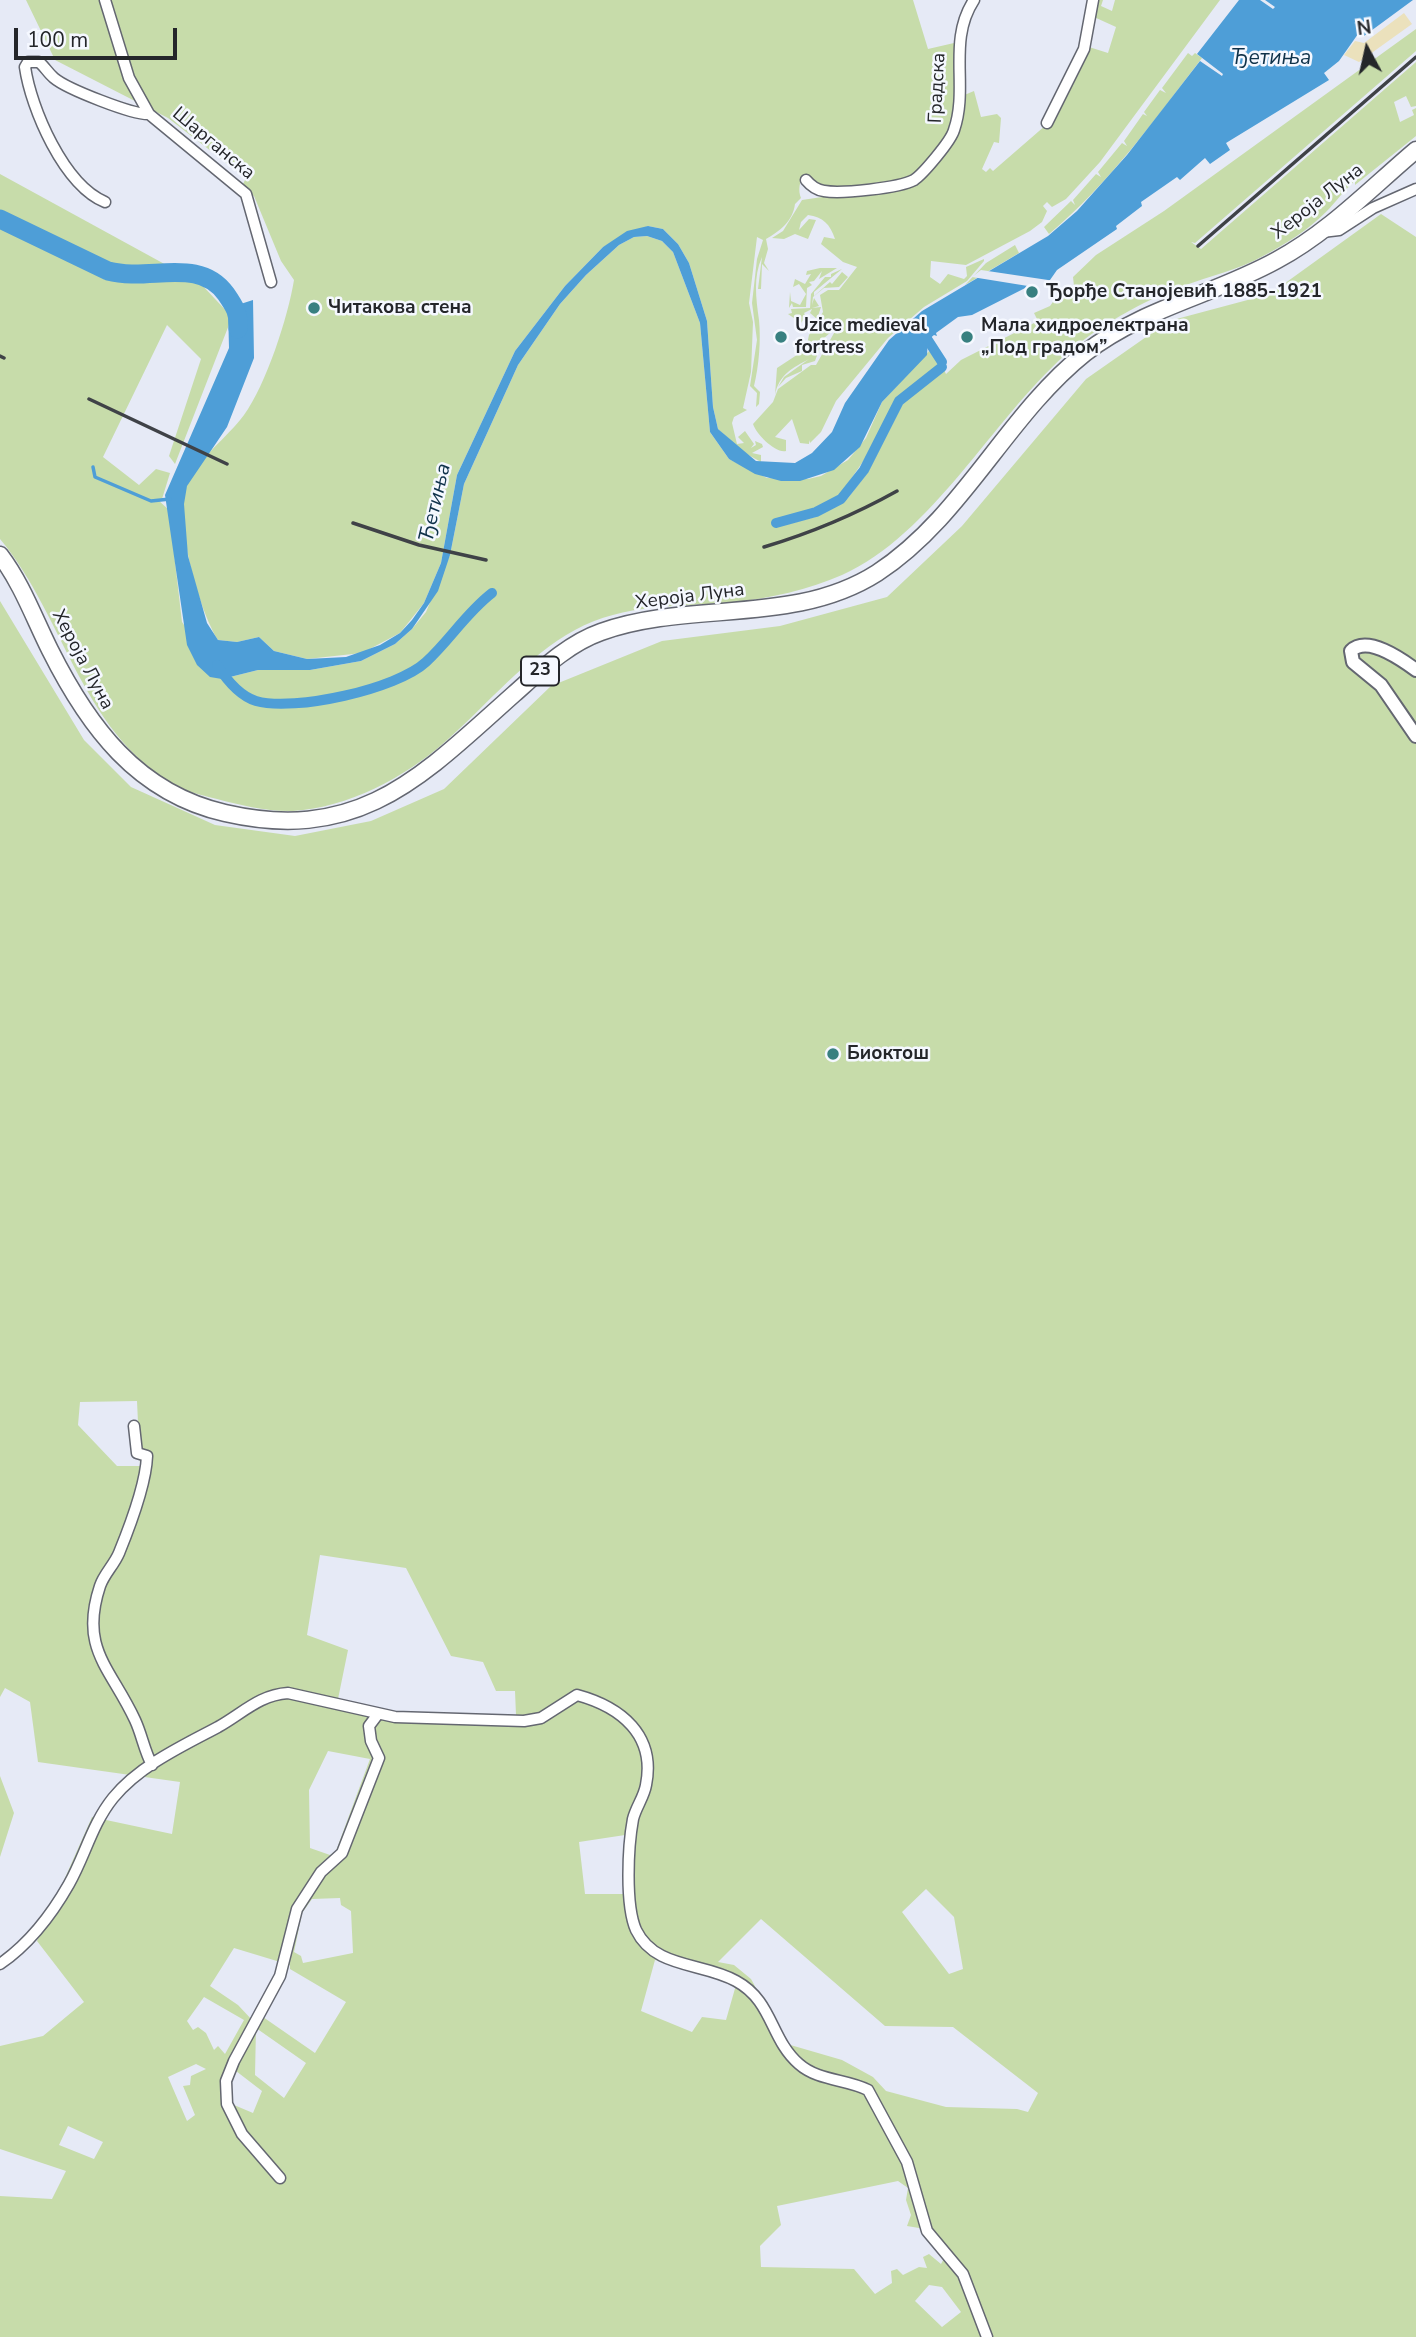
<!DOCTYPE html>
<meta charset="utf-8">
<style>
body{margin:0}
#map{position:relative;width:1416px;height:2337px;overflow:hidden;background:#e6eaf6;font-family:"Nunito Sans",sans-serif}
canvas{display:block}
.north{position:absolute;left:1332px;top:14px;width:70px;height:70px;-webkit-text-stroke:5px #f5f8ff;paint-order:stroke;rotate:352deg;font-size:19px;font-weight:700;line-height:28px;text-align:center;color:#24262a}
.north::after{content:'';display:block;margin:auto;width:24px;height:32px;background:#24262a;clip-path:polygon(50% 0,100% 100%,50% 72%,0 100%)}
.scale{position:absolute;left:14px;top:28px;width:163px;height:32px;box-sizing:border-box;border:4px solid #24262a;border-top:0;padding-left:9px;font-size:21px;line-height:24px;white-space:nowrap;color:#24262a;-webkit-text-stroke:5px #f5f8ff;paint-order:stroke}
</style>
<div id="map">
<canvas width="1416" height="2337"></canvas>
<div class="north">N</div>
<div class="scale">100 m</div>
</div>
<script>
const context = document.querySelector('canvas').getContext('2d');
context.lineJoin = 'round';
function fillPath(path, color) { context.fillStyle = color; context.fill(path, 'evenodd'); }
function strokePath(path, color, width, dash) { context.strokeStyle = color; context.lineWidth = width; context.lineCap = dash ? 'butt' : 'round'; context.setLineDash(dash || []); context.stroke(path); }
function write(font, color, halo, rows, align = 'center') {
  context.font = font + ' "Nunito Sans",sans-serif'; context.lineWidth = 5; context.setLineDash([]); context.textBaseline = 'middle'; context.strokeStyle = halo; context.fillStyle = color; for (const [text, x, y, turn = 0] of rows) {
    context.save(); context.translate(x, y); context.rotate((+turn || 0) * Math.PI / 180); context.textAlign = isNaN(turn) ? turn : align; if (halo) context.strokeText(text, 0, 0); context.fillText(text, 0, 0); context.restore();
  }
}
const green = new Path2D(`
 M26 0H913L928 49 954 43 955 115 952 131 913 178 828 189 805 175C799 180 798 191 801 198L795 204C793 221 780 231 766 239L768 249 764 263 769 271 762 264 761 289H758L762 257C753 277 756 298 759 320 761 340 759 366 754 386L760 392 759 404 756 407 757 393 750 386 757 340 752 303 757 259 763 240 757 237 749 303 753 322 751 372 743 408 747 410 734 417 732 423 737 444 744 443 738 437 745 431 754 444 751 448 756 445 755 441 762 444 763 447 752 453 761 455V462L743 452 718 429 713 407 707 321 689 263 678 244 663 229 648 226 603 247 565 286 515 351 457 475 441 563 424 603 400 633 362 653 307 659 274 651 259 637 237 642 218 640C199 610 173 519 187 485 198 458 227 438 244 415 266 385 288 317 294 280L281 261 254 196 240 190 246 178 168 118 55 60Z
 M1097 0H1103L1101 6 1112 11 1115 0H1220L1100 162 1066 199 1052 207 1047 202 1043 206 1047 211 1042 222 1030 231 966 265 931 261 930 277 940 284 948 274 964 279 967 276 966 267 984 259V261L967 281 924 307 888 338 836 401 821 432 810 443 809 440V444L800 443 792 419 775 437 786 440V451C776 454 756 434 753 424L773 402 778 389 811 365H816L838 326 823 339 815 361 802 365V371L786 378 778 387 784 377 809 359C793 368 779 374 775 395L777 368 806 349 809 335 823 312 820 295 828 290H839L857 267 843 262 821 244 824 237 835 239C830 224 823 217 808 215L801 222 799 230 809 219 816 220 808 239 795 234 784 239 772 238 783 231 802 200 910 184 951 143 962 96 974 91 981 117 997 114 1001 118 999 143 994 142 982 169 986 172 990 168 993 171 1046 125 1072 81 1075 88 1072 80 1089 47 1108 53 1116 27 1094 17Z
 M1416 29V51L1195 243 1191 242 1201 249 1416 62V106L1411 107 1406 96 1394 102 1400 122 1414 115 1412 110 1416 108V136L1355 185V181C1343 191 1336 202 1326 212 1308 230 1286 244 1263 256 1238 270 1210 276 1183 286 1143 301 1098 326 1065 355 991 421 933 534 842 575 810 589 768 599 734 602 680 607 624 603 575 630 528 655 486 706 446 741 406 777 347 808 293 811 269 812 240 805 217 799 206 796 194 794 184 789 82 740 67 619 0 539V174L201 284 232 317 175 464 169 456 201 359 167 325 103 457 139 485 156 469 170 473 162 499 158 500 169 510 182 622 222 679 258 670H310L361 661 395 644 412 629 426 612 450 555 464 484 518 365 560 304 586 275 619 245 634 237 647 236 662 241 673 252 700 323 710 432 729 459 767 478 808 479 821 476 848 460 866 438 882 402 929 351 940 364 897 398 879 438 840 495 814 509 775 520 777 527 815 517 848 498 868 472 905 399 944 370 946 374 961 360 1038 321 1034 313 1050 306 1063 288 1074 286 1073 277 1096 255 1164 211Z
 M1188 53 1192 56 1195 53 1202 58C1155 119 1109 184 1049 234L1044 227 1071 201 1075 205 1073 200 1096 174 1101 177 1098 172 1122 143 1127 146 1124 141 1143 114 1147 116 1144 112 1160 90 1166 93 1162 88Z
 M1381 214 1416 237V2337H0V2196L52 2199 66 2171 0 2149V2046L43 2036 84 2002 37 1941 92 1817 172 1834 180 1782 38 1762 30 1702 5 1688 0 1697V601L84 740 131 787 215 825 295 836 371 821 444 789 551 686 662 641 780 626 887 597 962 526 1086 379 1169 321 1270 294ZM137 1401 140 1466H117L78 1425 80 1402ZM320 1555 406 1568 451 1656 483 1662 496 1691H515L516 1715 397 1713 338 1699 348 1650 307 1635ZM328 1751 370 1759 336 1851 330 1855 310 1848 309 1790ZM625 1835 624 1894H585L579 1842ZM926 1889 954 1917 963 1969 949 1974 902 1912ZM340 1898 341 1905 351 1911 353 1953 303 1963 301 1956 294 1952 302 1913 312 1899ZM761 1919 885 2026 953 2027 1038 2093 1028 2112 1017 2109 946 2107 886 2091 873 2077 842 2060 787 2044 751 1979 734 1965 718 1962ZM234 1948 290 1965V1969L346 2002 315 2053 263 2017 253 2021 238 2005 210 1986ZM655 1960 695 1968 736 1985 726 2020 702 2017 692 2032 641 2011ZM204 1997 244 2020 225 2054 218 2046 214 2050 206 2033 198 2027 193 2030 187 2021ZM256 2028 306 2063 284 2098 255 2075ZM196 2064 206 2069 191 2076 190 2085 183 2086 195 2115 187 2121 168 2077ZM236 2071 262 2091 253 2113 234 2105 227 2095ZM68 2126 103 2142 94 2159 59 2145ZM898 2181 908 2188 906 2200 911 2215 907 2226 931 2230 948 2251 941 2264 929 2254 923 2257 927 2268 919 2267 903 2275 897 2269 891 2271 892 2283 875 2294 854 2269 761 2267 760 2246 781 2225 777 2206ZM929 2285 942 2287 961 2312 942 2327 915 2301Z
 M1015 245 1019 253 965 285 986 263Z
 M820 268H837L819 279 822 271 814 281 809 282 812 285 807 288 806 307H793L792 303 789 308 790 292 791 301 800 305 806 294 799 284 793 287 795 279 805 284 811 274 806 275 807 271Z
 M842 269 814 292V296L830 282 832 284 842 272 848 277 839 287 824 288 813 297 812 305 814 298 819 306 812 308 821 307 817 319 810 313 812 309 804 313 806 316 801 323 788 314 792 313 791 309 810 308 811 294 825 277H831V274Z
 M0 1776 14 1813 0 1857Z`);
const sand = new Path2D(`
 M1404 13 1412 24 1359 62 1344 55 1355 41 1364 43Z`);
const water = new Path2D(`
 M1239 0H1260L1273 9 1275 7 1265 0H1413L1364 36 1358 34 1339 61 1324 73 1329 80 1226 143 1230 150 1210 164 1205 158 1180 180 1177 177 1141 202 1142 206 1116 226 1117 229 1057 270 1050 280 1039 281 972 315 958 317 936 333 937 336 934 335 928 340 927 355 882 402 860 447 834 470 800 481H781L755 474 729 459 710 432 700 323 673 252 662 241 647 236 634 237 619 245 586 275 560 304 518 365 464 484 450 555 438 591 412 629 395 644 361 661 310 670H258L222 679 210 677 197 665 187 645 165 495 229 348 228 308 253 300 254 358 227 427 187 486 184 504 188 556 207 623 218 640 237 642 259 637 274 651 307 659 346 657 380 645 400 633 412 620 424 603 441 563 457 475 515 351 565 286 603 247 627 231 648 226 663 229 678 244 689 263 707 321 713 407 718 429 756 461 795 463 812 453 832 432 845 403 889 340 922 311 1048 236 1077 211 1127 155 1200 61 1222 76 1223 74 1197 54Z`);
const pier = new Path2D(`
 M981 270 1048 280V284L1034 287 972 277Z`);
const stream = new Path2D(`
 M93 467 95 477 151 501 170 499`);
const canal = new Path2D(`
 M922 331 942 362
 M776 523 816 512 841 499 864 470 899 401 942 367
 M217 665C226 679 240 696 256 701 294 712 397 689 426 662 450 640 466 613 492 593`);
const river = new Path2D(`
 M0 219 108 271C150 282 199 256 226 294 235 307 239 313 238 329`);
const minor = new Path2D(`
 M105 0 129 78 149 114 246 194 271 282
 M1047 123 1084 49 1093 0
 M806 180C811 186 816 190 824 191 841 194 899 188 914 180 923 174 951 141 954 130 969 87 947 41 974 0
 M105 202C64 185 31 109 25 67L28 62H39C45 67 48 73 54 78 67 89 133 115 149 114
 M1322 232 1339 230 1373 208 1416 189
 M134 1426 137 1453 147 1456C146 1484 130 1526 119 1553 114 1565 104 1574 100 1586 79 1649 111 1668 135 1720 142 1735 144 1750 152 1765
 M0 1964C29 1944 52 1914 69 1884 85 1856 92 1824 113 1798 139 1766 182 1746 218 1727 243 1713 259 1695 288 1693L395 1717 524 1721 541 1718 577 1695C621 1707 656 1735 646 1785 644 1797 636 1807 633 1819 628 1846 625 1905 636 1930 655 1969 702 1962 736 1981 773 2001 770 2039 799 2064 818 2081 847 2079 868 2090L907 2162 927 2231 963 2274 987 2337
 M280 2178 242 2134 227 2104 226 2081 234 2061 280 1976 297 1909 321 1872 342 1853 379 1758 371 1741 369 1726 378 1714`);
const tertiary = new Path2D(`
 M1416 670C1401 659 1367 635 1351 651L1353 662 1381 685 1416 736`);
const primary = new Path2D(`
 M0 555C22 584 34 618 50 650 88 726 137 793 225 813 360 844 422 776 514 694 540 671 567 644 601 632 690 600 794 626 877 573 963 517 1006 416 1085 353 1143 308 1214 295 1277 260 1329 232 1371 188 1416 150`);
const rail = new Path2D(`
 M1198 246 1416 57
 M0 356 4 358
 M89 399 227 464
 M353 523 419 545 486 560
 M764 547C811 533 854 515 897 491`);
const markers = [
 [1032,292,7,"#388080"],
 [314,308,7,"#388080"],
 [781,337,7,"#388080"],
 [967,337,7,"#388080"],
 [833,1054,7,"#388080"]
];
const shields = [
 [540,671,38]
];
const shieldNames = [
 ["23",540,671]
];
const streetNames = [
 ["Градска",938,88,-87],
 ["Шарганска",213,144,40],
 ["Хероја Луна",1318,202,-38],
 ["Хероја Луна",690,597,-7],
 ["Хероја Луна",82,660,62]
];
const poiNames = [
 ["Ђорђе Станојевић 1885-1921",1046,292],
 ["Читакова стена",328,308],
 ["Uzice medieval",795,326],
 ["fortress",795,348],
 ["Мала хидроелектрана",981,326],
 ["„Под градом”",981,348],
 ["Биоктош",847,1054]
];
const waterNames = [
 ["Ђетиња",1271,59],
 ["Ђетиња",436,503,-77]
];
fillPath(green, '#c7dcaa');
fillPath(sand, '#ebe1bc');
fillPath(water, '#4e9ed7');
fillPath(pier, '#e6eaf6');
strokePath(stream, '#4e9ed7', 3.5);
strokePath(canal, '#4e9ed7', 10);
strokePath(river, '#4e9ed7', 19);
strokePath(minor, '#646771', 13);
strokePath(tertiary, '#646771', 16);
strokePath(primary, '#646771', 19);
strokePath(minor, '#fff', 10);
strokePath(tertiary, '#fff', 12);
strokePath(primary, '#fff', 16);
strokePath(rail, '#3f4247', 3.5);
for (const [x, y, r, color] of markers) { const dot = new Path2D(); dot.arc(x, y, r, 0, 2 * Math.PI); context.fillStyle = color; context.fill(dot); strokePath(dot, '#f5f8ff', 2.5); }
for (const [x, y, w] of shields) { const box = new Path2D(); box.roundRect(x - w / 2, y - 14.5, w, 29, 5); context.fillStyle = '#f5f8ff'; context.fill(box); strokePath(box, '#24262a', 2); }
write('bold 18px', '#24262a', null, shieldNames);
write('19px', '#24262a', '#f5f8ff', streetNames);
write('bold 19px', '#24262a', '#f5f8ff', poiNames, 'left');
write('italic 21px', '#0f324a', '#f5f8ff', waterNames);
</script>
